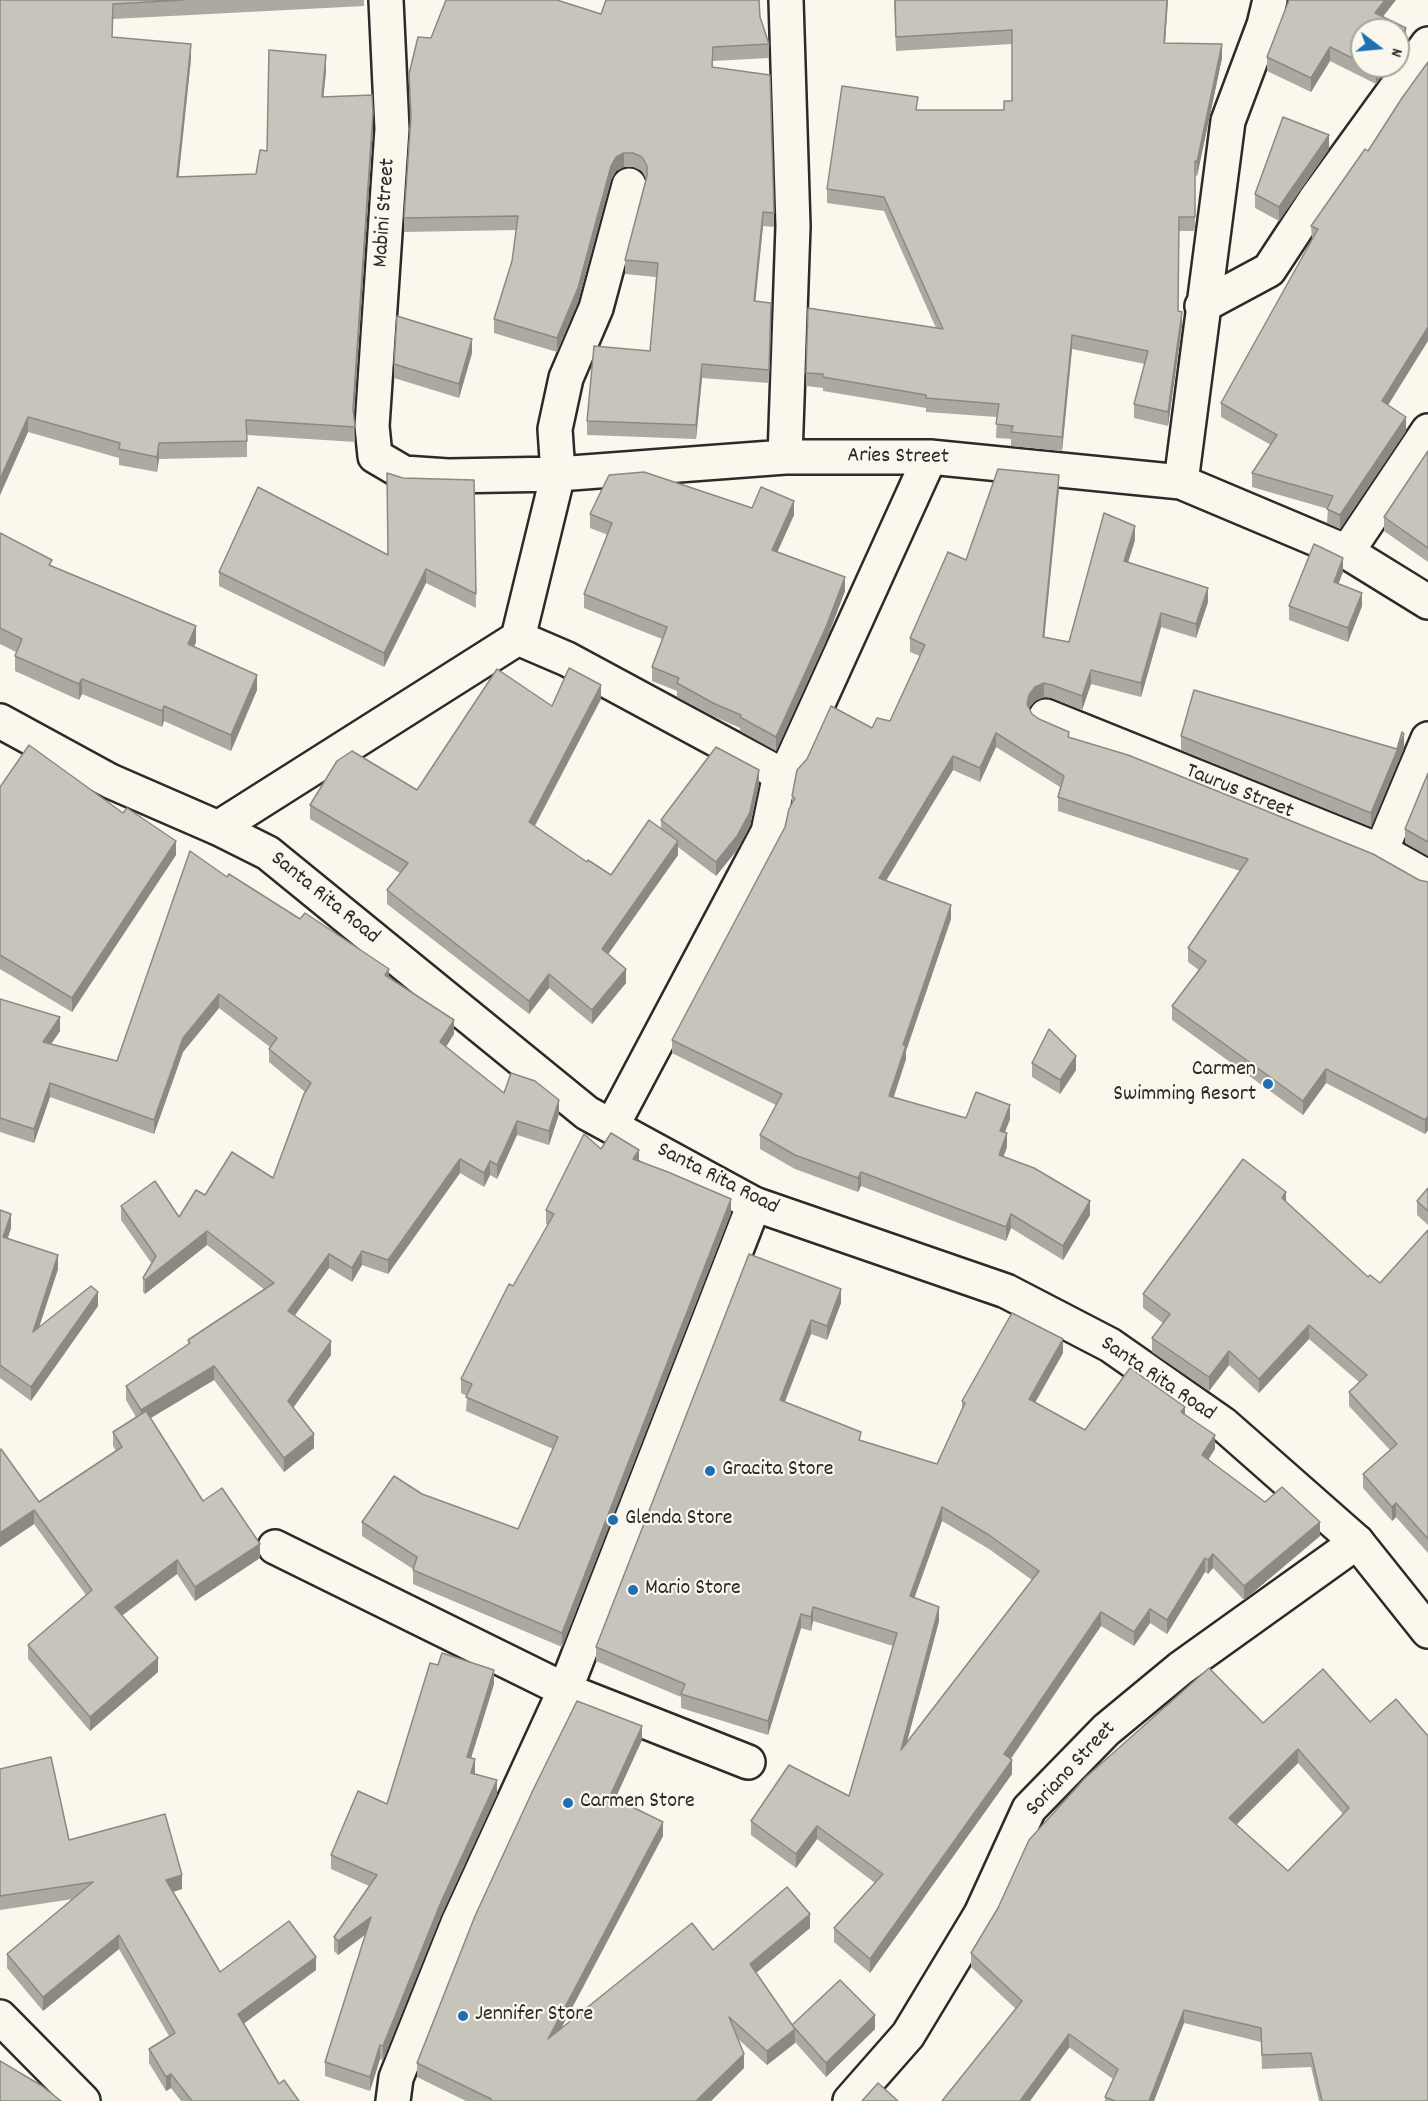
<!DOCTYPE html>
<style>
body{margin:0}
#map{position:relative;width:1428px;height:2101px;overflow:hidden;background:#fbf7ec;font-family:Dekko,sans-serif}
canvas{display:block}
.north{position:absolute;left:1350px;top:18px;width:60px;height:60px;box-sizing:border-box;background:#fbf7ec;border:2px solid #a8a59f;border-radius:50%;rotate:106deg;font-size:16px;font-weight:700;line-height:24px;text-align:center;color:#2b2b2b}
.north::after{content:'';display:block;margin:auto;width:21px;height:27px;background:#1f6fb2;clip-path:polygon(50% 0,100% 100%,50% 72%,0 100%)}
</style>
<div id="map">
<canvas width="1428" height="2101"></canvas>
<div class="north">N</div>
</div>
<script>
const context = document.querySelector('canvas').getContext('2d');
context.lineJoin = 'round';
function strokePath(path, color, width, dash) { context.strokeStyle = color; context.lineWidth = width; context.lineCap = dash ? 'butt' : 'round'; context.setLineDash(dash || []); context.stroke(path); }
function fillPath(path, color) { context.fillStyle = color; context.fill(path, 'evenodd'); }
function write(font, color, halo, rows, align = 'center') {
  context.font = font + ' Dekko,sans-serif'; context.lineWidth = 4.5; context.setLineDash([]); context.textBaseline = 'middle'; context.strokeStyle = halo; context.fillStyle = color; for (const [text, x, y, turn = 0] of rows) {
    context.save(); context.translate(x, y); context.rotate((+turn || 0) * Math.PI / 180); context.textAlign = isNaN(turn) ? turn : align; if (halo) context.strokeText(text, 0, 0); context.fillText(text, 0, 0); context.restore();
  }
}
const minor = new Path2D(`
 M386 0 392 129 372 426 375 456 404 473 448 476 558 474 785 457H930L1181 482 1347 552 1428 602
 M1202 306 1269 270 1315 200 1428 44
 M785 457 793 226 786 0
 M1181 482 1228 121 1264 25 1270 0
 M1347 552 1428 431
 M518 638 567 659 780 774 790 765 930 457
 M1046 716 1381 851 1428 877
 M218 828 518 638 558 474 555 429 566 378 596 308 629 185
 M1381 851 1428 739
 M612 1126 768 832 780 774
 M275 1547 565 1690 748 1762
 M0 2017 83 2101
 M393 2101 396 2078 458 1923 565 1690 754 1204
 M850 2101 908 2035 981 1914 1029 1809 1106 1730 1181 1668 1357 1542`);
const major = new Path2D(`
 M0 721 110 781 218 828 268 853 587 1113 754 1204 1006 1291 1110 1345 1223 1424 1357 1542 1428 1631`);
const wall = new Path2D(`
 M0 0H364V6L113 19 112 37 191 59 178 177 256 174 267 151 326 71 323 97 373 129 354 416 355 442 247 435V457L159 459 157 472 119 465V458L28 432 0 495Z
 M894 0H1168L1165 43 1222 58 1197 176 1195 175V231H1179L1178 311 1182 325 1168 426 1134 418V404L1145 364 1072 349 1062 451 1011 446V439L996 438 997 417 926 412V408L823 391V388L806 386V373L936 328 884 211 827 203V189L918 110H1004L1012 101V44L896 51Z
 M601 14 760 17 769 44V58L713 61V67L774 213V227L763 226 755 301 771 317 769 383 702 378 696 439 587 435V421L650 351 656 277 625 274V260L646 179 642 171 633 167H624L616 171 611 180 578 302 557 352 494 333V319L512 261 516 230 404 232V218L410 122 409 74 431 38Z
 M1383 17 1406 42 1362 30V66H1389L1376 84 1330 61 1311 92 1267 71V57Z
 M1329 149 1279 221 1255 208V194Z
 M1368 151 1388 405 1406 431 1340 529 1327 523 1328 509 1252 487V473L1271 445 1221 417V403L1312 240 1311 226Z
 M472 353 459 398 394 378V364Z
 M1428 451V562L1384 531V517Z
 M403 478 474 480 476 608 426 583 384 667 219 586V572L388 555Z
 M1059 489 1044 637 1069 642 1135 540 1128 563 1208 602 1196 638 1161 627 1141 697 1091 684 1082 710 1052 698 1044 697 1035 701 1029 708 1032 714 1039 719 1069 737 1419 880 1428 882V1130L1425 1134 1326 1083 1303 1115 1172 1020V1006L1199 970 1188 962V948L1240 871 1058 811V797L1060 787 996 747 980 782 953 770 886 881 951 919 906 1051V1059L894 1097 966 1118 1010 1119 1005 1132 1007 1147 1003 1157 1090 1215 1063 1260 1011 1228 1006 1241 861 1186 858 1192 795 1169 760 1149V1135L776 1105 672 1053V1040L785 827 792 804V796L872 728 890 721 920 656 910 652V638L966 560Z
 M752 508 794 515 777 552 845 591 826 641 776 751 740 731V728L713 716 677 697V691L652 681V667L662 639 584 608V594L608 535 590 528V514Z
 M0 533 52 566 196 642 194 647 257 690 231 751 164 721 162 727 82 694 79 700 15 671V656L16 652 0 644Z
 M1343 572 1338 584 1362 606 1348 642 1289 620V606Z
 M601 699 535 826 587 862 611 875 661 829V820L759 784 750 826 737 850 716 876 678 847V855L608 954 626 983 592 1024 549 988 529 1014 387 904V890L400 873 310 819V805L417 790 552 706Z
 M1181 736 1397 749 1404 748 1371 827 1181 750Z
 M1428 773V856L1405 843V829Z
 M0 787 176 855 72 1012 0 969Z
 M227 877 389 978 454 1034 446 1047 504 1093 559 1114 549 1145 517 1135 497 1179 490 1175 484 1187 460 1173 388 1274 362 1265 352 1282 329 1268 294 1316 331 1355 293 1408 314 1448 284 1472 214 1380 150 1418 203 1501 260 1558 195 1601 177 1574 122 1615 158 1672 90 1731 28 1659V1645L86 1595 34 1524 0 1547 39 1502 116 1451 113 1446V1432L136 1417 126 1400V1386L188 1344V1340L265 1290 207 1245 145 1294 143 1292V1278L152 1264 121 1220V1206L179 1217 205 1195 273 1178 305 1092 269 1062V1049L270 1047 219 1008 183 1052 154 1134 50 1097 34 1143 0 1132V999L60 1031 51 1044 117 1061Z
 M1032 1063 1076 1070 1060 1094 1032 1077Z
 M601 1149 639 1161 731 1213 562 1647 413 1584V1569L362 1536V1522L422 1494 518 1529 553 1449 466 1411 467 1396 461 1393V1379L513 1286 548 1225 546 1224V1210Z
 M1428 1188V1225L1417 1215V1201Z
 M1286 1203 1368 1277 1380 1283 1428 1230V1553L1396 1517 1392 1521 1363 1488V1474L1390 1450 1349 1406V1392L1359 1382 1309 1339 1259 1393 1229 1365 1209 1391 1152 1352V1338L1163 1323 1143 1308V1294Z
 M0 1210 11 1228 8 1238 58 1269 39 1327 98 1306 31 1401 0 1378Z
 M749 1254 841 1303 827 1340 811 1334 785 1402 861 1440 937 1464 962 1410V1401L1063 1353 1035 1403 1085 1430 1185 1415 1215 1449 1208 1460 1265 1502 1320 1536 1244 1600 1213 1568 1208 1574 1205 1572 1167 1634 1150 1623 1134 1646 1101 1626 1011 1759 1012 1774 870 1973 834 1942V1928L875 1883 817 1839 796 1868 751 1835V1821L849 1796 893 1646 813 1621 811 1631 801 1628 768 1735 681 1708V1697L596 1661V1647ZM942 1521 989 1549 1032 1580 907 1742 939 1621 914 1598Z
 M1323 1669 1428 2101H1319L1311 2067 1262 2069 1261 2042 1184 2023 1154 2101H1105V2097L1113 2079 1016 2009 971 1967V1953L1263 1723ZM1298 1763 1343 1814 1288 1871 1236 1825Z
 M494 1684 471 1758 475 1774 497 1794 441 1916 383 2060 380 2059 370 2091 325 2076V2062L365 1935 338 1955 334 1951V1937L369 1886 331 1869V1855L387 1804Z
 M642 1740 615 1799 663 1836 561 2029 713 1950 810 1928 756 1973 792 2026 875 2029 826 2077 795 2042V2043L767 2065 738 2039 744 2068 711 2101H466L417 2077V2063Z
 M0 1769 69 1840 182 1889 173 1892 220 1972 316 1970 244 2023 279 2084 299 2101H181L171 2088 166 2091 149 2063V2049L169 2036 119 1949 43 2011 7 1968V1954L73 1899 0 1910Z`);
const shadedWall = new Path2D(`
 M1167 0H1168L1164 57V43Z
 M1385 0H1396L1375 27V13Z
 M1406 28V42L1398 53V40Z
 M191 44V59L177 193V177Z
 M1222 44V58L1197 176V162Z
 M1330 47V61L1311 92V78Z
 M326 55V71L322 112V97Z
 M1379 66H1389L1376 84V70Z
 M373 113V129L353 425V409Z
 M1329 135V149L1279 221V207Z
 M624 153V167L616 171 611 180 578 302 557 352V338L611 166 616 157Z
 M763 212V226L754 315V301Z
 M1182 312V325L1168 426V412Z
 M1428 327V341L1382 415V401Z
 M1072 335V349L1062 451V437Z
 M472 339V353L459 398V384Z
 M702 364V378L696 439V425Z
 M28 417V432L0 495V479Z
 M1406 417V431L1340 529V515Z
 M159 443V459L157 472V457Z
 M1059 475V489L1043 651V637Z
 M794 501V515L772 564V550Z
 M1135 526V540L1124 575V561Z
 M1343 558V572L1334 596V582Z
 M426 569V583L384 667V653Z
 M845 577V591L826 641 776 751V737Z
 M1208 588V602L1196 638V624Z
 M1362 593V606L1348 642V628Z
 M1161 613V627L1141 697V683Z
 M196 626V642L188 660V644Z
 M1091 670V684L1082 710V696Z
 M257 675V690L231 751V735Z
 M82 679V694L79 700V684Z
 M1044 683V697L1035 701 1029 708 1027 704 1029 695 1035 687Z
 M601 685V699L529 836V822Z
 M164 706V721L162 727V711Z
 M996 733V747L980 782V768Z
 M1404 734V748L1371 827V813Z
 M953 756V770L879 892V878Z
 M759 770V784L750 826 737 850 716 876V862Z
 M176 841V855L72 1012V998Z
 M678 841V855L602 963V949Z
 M951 905V919L906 1051V1059L889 1110V1096L903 1045Z
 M389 969V983L385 975Z
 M626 969V983L592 1024V1010Z
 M549 974V988L529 1014V1001Z
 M219 994V1008L183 1052 154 1134V1120L183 1038Z
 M60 1017V1031L43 1056V1042Z
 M454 1020V1034L440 1056V1042Z
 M1076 1056V1070L1060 1094V1080Z
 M1326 1069V1083L1303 1115V1101Z
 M50 1083V1097L34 1143V1129Z
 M559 1100V1114L549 1145V1131Z
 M1010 1105V1119L1000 1145V1131Z
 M1428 1116V1130L1425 1134V1120Z
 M517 1121V1135L497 1179V1165Z
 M1007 1133V1147L999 1169V1155Z
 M639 1150V1164L633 1159Z
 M460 1159V1173L388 1274V1260Z
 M490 1161V1175L484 1187V1173Z
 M861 1172V1186L858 1192V1178Z
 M1286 1192V1206L1282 1198Z
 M731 1199V1213L562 1647V1633Z
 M1090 1201V1215L1063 1260V1246Z
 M11 1214V1228L3 1251V1237Z
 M1011 1214V1228L1006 1241V1227Z
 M207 1231V1245L145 1294V1280Z
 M362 1251V1265L352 1282V1268Z
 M329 1254V1268L288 1325V1311Z
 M58 1255V1269L33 1346V1332Z
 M841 1289V1303L827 1340V1326Z
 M98 1292V1306L31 1401V1387Z
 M811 1320V1334L780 1414V1400Z
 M1309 1325V1339L1259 1393V1379Z
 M1063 1339V1353L1029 1413V1399Z
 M331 1341V1355L288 1415V1401Z
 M1229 1351V1365L1209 1391V1377Z
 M214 1366V1380L141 1424V1410Z
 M1185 1407V1421L1181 1412Z
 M314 1434V1448L284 1472V1458Z
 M1215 1435V1449L1202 1469V1455Z
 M1396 1503V1517L1392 1521V1507Z
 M942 1507V1521L910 1610V1596Z
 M34 1510V1524L0 1547V1533Z
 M1320 1522V1536L1244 1600V1586Z
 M260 1544V1558L195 1601V1587Z
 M1213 1554V1568L1208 1574V1560Z
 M1205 1558V1572L1167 1634V1620Z
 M177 1560V1574L115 1621V1607Z
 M813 1607V1621L811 1631V1617Z
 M939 1607V1621L901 1764V1750Z
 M1150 1609V1623L1134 1646V1632Z
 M1101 1612V1626L1004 1768V1754Z
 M801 1614V1628L768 1735V1721Z
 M158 1658V1672L90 1731V1717Z
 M494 1670V1684L467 1771V1757Z
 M642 1726V1740L610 1810V1796Z
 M1298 1749V1763L1229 1832V1818Z
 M475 1759V1773L471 1786V1773Z
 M1012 1760V1774L870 1973V1959Z
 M497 1780V1794L441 1916 383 2060V2046L441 1902Z
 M663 1822V1836L548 2053V2039Z
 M817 1826V1839L796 1868V1854Z
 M182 1875V1889L166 1894V1880Z
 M810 1914V1928L750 1978V1964Z
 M371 1917V1930L338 1955V1941Z
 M119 1935V1949L43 2011V1997Z
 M316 1957V1970L238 2028V2014Z
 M1184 2010V2023L1154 2101H1149Z
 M875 2015V2029L826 2077V2063Z
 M795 2029V2043L767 2065V2051Z
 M1069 2034V2048L1030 2101H1020Z
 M380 2045V2059L370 2091V2077Z
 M744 2054V2068L711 2101H696Z
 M171 2074V2088L166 2091V2077Z`);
const building = new Path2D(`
 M0 0H183L113 4 112 37 191 44 177 177 256 174 260 150 267 151 269 50 326 55 322 97 372 95 373 113 353 409 355 427 246 420 247 441 159 443 157 457 119 449 120 443 28 417 0 479Z
 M446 0H557L601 14 606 0H759L760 17 769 44 713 47 712 67 770 75 774 213 763 212 754 301 771 303 769 370 702 364 696 425 587 421 594 346 650 351 658 263 625 260 647 176V166L642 157 633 153H624L616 157 611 166 578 288 557 338 494 319 512 261 518 216 404 218 411 116 409 74 418 37 431 38Z
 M895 0H1167L1164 43 1222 44 1197 162 1195 161V217H1179L1178 311 1182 312 1168 412 1134 404 1148 351 1072 335 1062 437 1011 432 1013 426 996 424 999 404 926 398V395L823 377V374L806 373 808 308 943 329 884 197 827 189 842 86 918 97 916 110H1004V101H1012V30L896 37Z
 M1289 0H1385L1375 13 1406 28 1398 40V30H1362V63L1330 47 1311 78 1267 57Z
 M1428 62V327L1382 401 1406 417 1340 515 1327 509 1333 496 1252 473 1277 435 1221 403 1318 229 1311 226 1365 149 1368 151 1402 98Z
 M1369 66H1379L1376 70Z
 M1283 117 1329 135 1279 207 1255 194Z
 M397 316 472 339 459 384 394 364Z
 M1428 451V548L1384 517Z
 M998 469 1059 475 1043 637 1069 642 1104 513 1135 526 1124 561 1208 588 1196 624 1161 613 1141 683 1091 670 1082 696 1052 685 1044 683 1035 687 1029 695 1027 704 1032 714 1039 719 1069 732 1068 737 1128 755 1373 854 1419 880 1428 882V1116L1425 1120 1326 1069 1303 1101 1172 1006 1206 961 1188 948 1248 859 1058 797 1064 776 996 733 980 768 953 756 879 878 951 905 903 1045H906L889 1096 966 1118 976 1092 1010 1105 1000 1131 1007 1133 999 1155 1034 1168 1090 1201 1063 1246 1011 1214 1006 1227 861 1172 858 1178 795 1155 760 1135 782 1094 672 1040 785 827 789 809 795 798 792 796 797 770 807 759 831 706 872 728 877 718 890 721 925 645 910 638 948 552 966 560Z
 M644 472 752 508 761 487 794 501 772 550 845 577 826 627 776 737 740 717 741 715 713 703 677 683 679 678 652 667 667 627 584 594 612 523 590 514 609 475Z
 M387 473 403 478 474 480 476 594 426 569 384 653 219 572 258 487 388 555Z
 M0 533 52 560 49 565 196 626 188 644 257 675 231 735 164 706 162 711 82 679 79 684 15 656 22 639 0 628Z
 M1314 544 1343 558 1334 582 1362 593 1348 628 1289 606Z
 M569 668 601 685 529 822 587 862 588 860 611 875 649 820 678 841 602 949 626 969 592 1010 549 974 529 1001 387 890 408 863 310 805 337 761 352 751 417 790 497 669 552 706Z
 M1194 690 1397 749 1402 732 1404 734 1371 813 1181 736Z
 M29 745 123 813 127 808 176 841 72 998 0 955V787Z
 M716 747 759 770 750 812 737 836 716 862 661 820Z
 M1428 773V842L1405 829Z
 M190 851 227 877 229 874 300 919 305 913 389 969 385 975 454 1020 440 1042 504 1093 511 1073 535 1081 559 1100 549 1131 517 1121 497 1165 490 1161 484 1173 460 1159 388 1260 362 1251 352 1268 329 1254 288 1311 331 1341 288 1401 314 1434 284 1458 214 1366 141 1410 126 1386 190 1343 188 1340 274 1283 207 1231 145 1280 143 1278 156 1256 121 1206 155 1181 179 1217 196 1190 205 1195 232 1152 273 1178 304 1094 311 1083 269 1049 277 1038 219 994 183 1038 154 1120 50 1083 34 1129 0 1118V999L60 1017 43 1042 117 1061Z
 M1049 1029 1076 1056 1060 1080 1032 1063Z
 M611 1133 639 1150 633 1159 668 1172 731 1199 562 1633 413 1570 417 1557 362 1522 394 1476 422 1494 518 1529 558 1437 466 1397 472 1384 461 1379 509 1284 513 1286 554 1214 546 1210 584 1134 601 1149Z
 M1243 1159 1286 1192 1282 1198 1368 1277 1370 1275 1380 1283 1428 1230V1539L1396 1503 1392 1507 1363 1474 1397 1444 1349 1392 1367 1375 1309 1325 1259 1379 1229 1351 1209 1377 1152 1338 1170 1314 1143 1294Z
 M1428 1188V1211L1417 1201Z
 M0 1210 11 1214 3 1237 58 1255 33 1332 91 1286 98 1292 31 1387 0 1365Z
 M749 1254 841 1289 827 1326 811 1320 780 1400 861 1432 859 1440 937 1464 965 1403 962 1401 1012 1313 1063 1339 1029 1399 1085 1430 1130 1368 1185 1407 1181 1412 1215 1435 1202 1455 1265 1502 1282 1487 1320 1522 1244 1586 1213 1554 1208 1560 1205 1558 1167 1620 1150 1609 1134 1632 1101 1612 1004 1754 1012 1760 870 1959 834 1928 883 1874 817 1826 796 1854 751 1821 789 1765 849 1796 897 1633 813 1607 811 1617 801 1614 768 1721 681 1694 685 1684 596 1647ZM942 1507 989 1535 1039 1571 901 1750 939 1607 910 1596Z
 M146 1411 203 1501 222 1488 260 1544 195 1587 177 1560 115 1607 158 1658 90 1717 28 1645 92 1590 34 1510 0 1533V1450L1 1449 39 1502 122 1447 113 1432Z
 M442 1653 494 1670 467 1757 475 1759 471 1773 497 1780 441 1902 383 2046 380 2045 370 2077 325 2062 371 1917 338 1941 334 1937 377 1875 331 1855 358 1791 387 1804 430 1663 438 1665Z
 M1209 1668 1263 1723 1323 1669 1370 1722 1396 1699 1428 1736V2101H1322L1311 2053 1262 2055 1261 2028 1184 2010 1149 2101H1115L1105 2097 1118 2069 1069 2034 1020 2101H942L1022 2001 971 1953 998 1908 1029 1840 1086 1777ZM1298 1749 1349 1808 1288 1871 1229 1818Z
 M577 1701 642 1726 610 1796 663 1822 548 2039 692 1923 713 1950 787 1887 810 1914 750 1964 795 2029 767 2051 729 2017 744 2054 696 2101H491V2099L417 2063 475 1916 533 1790Z
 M51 1757 69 1840 165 1814 182 1875 166 1880 220 1972 289 1921 316 1957 238 2014 279 2084 284 2080 299 2101H192L171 2074 166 2077 149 2049 175 2033 119 1935 43 1997 7 1954 93 1882 0 1896V1769Z
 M840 1980 875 2015 826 2063 792 2025Z
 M0 2061 42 2086 61 2101H0Z
 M878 2083 898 2101H862Z`);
const markers = [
 [1268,1084,6,"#1f6fb2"],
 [710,1471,6,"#1f6fb2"],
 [613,1520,6,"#1f6fb2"],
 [633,1590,6,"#1f6fb2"],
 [568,1803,6,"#1f6fb2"],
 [463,2016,6,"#1f6fb2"]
];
const streetNames = [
 ["Mabini Street",386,213,-86],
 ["Aries Street",898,458,1],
 ["Taurus Street",1239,793,22],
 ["Santa Rita Road",324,899,39],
 ["Santa Rita Road",717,1180,27],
 ["Santa Rita Road",1157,1380,34],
 ["Soriano Street",1072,1770,-47]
];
const poiNames = [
 ["Carmen",1256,1071,"right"],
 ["Swimming Resort",1256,1096,"right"],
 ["Gracita Store",722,1471],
 ["Glenda Store",625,1520],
 ["Mario Store",645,1590],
 ["Carmen Store",580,1803],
 ["Jennifer Store",475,2016]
];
strokePath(minor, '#2b2b2b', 38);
strokePath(major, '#2b2b2b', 38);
strokePath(minor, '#fbf7ec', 33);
strokePath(major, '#fbf7ec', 33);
fillPath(wall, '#aba9a2');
fillPath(shadedWall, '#8b8984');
fillPath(building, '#c7c4bc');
strokePath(building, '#8b8984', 1.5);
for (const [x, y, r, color] of markers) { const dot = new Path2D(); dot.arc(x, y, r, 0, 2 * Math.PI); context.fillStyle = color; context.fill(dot); strokePath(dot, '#fbf7ec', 2); }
write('22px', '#2b2b2b', '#fbf7ec', streetNames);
write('22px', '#2b2b2b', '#fbf7ec', poiNames, 'left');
</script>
